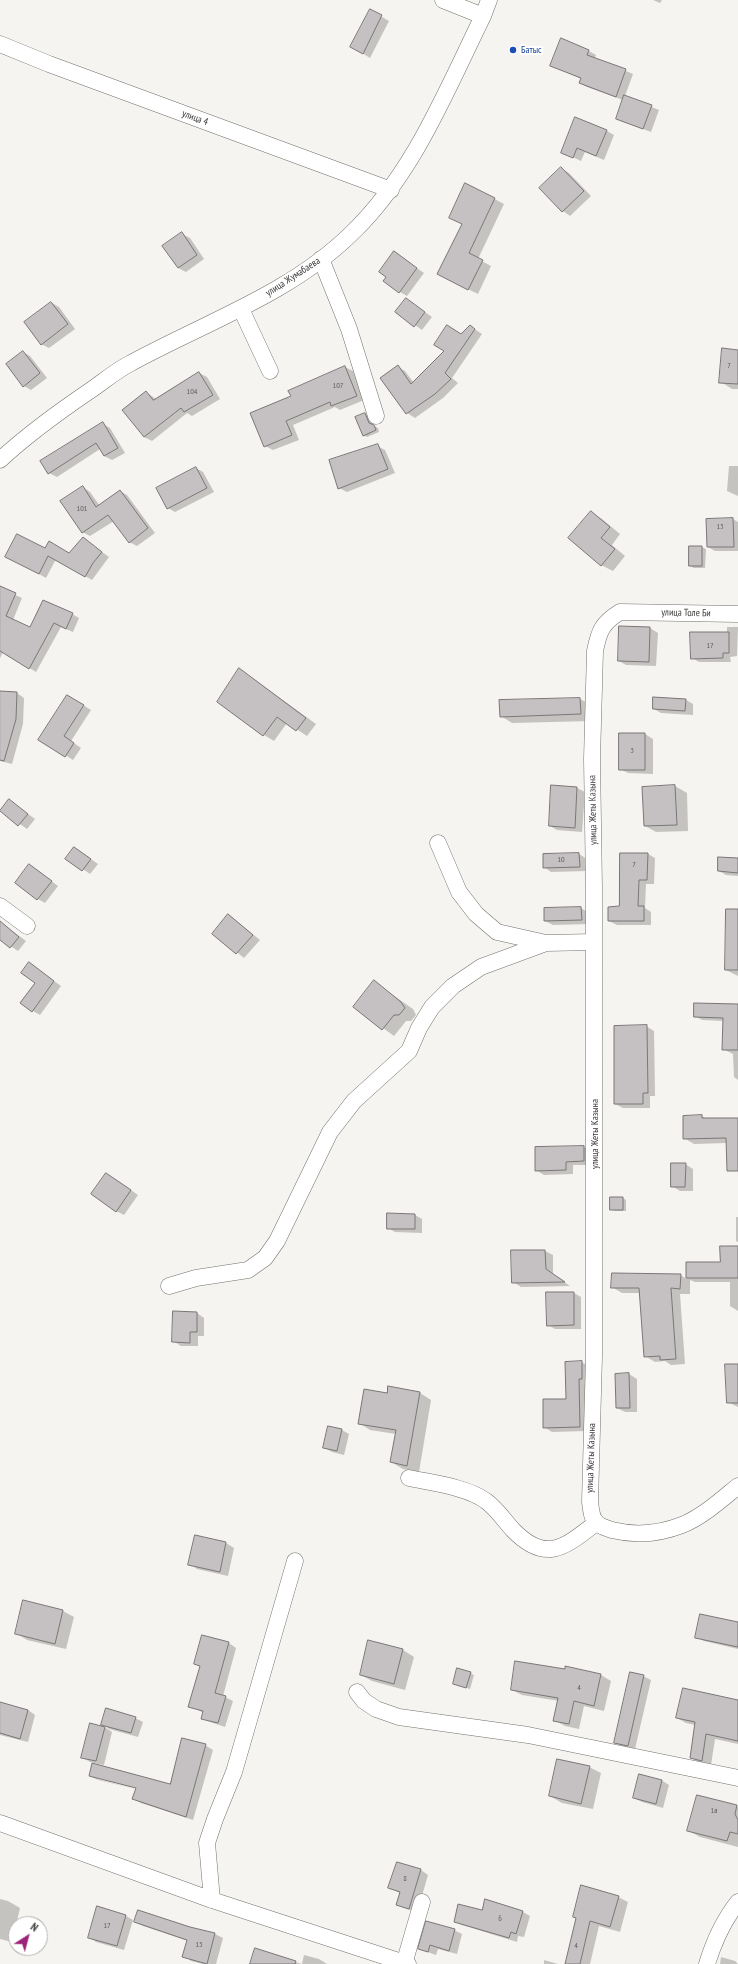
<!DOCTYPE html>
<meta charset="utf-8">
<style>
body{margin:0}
#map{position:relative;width:738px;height:1964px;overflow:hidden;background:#f6f4f0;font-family:"PT Sans Narrow",sans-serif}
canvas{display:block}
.north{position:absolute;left:8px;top:1916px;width:40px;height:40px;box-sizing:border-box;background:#fff;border:1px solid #b1b0af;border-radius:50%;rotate:36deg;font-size:11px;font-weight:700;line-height:16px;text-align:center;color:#3b3a38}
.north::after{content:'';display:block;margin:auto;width:14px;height:18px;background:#9d2279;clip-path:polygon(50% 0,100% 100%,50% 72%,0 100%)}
</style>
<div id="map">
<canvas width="738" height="1964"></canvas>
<div class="north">N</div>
</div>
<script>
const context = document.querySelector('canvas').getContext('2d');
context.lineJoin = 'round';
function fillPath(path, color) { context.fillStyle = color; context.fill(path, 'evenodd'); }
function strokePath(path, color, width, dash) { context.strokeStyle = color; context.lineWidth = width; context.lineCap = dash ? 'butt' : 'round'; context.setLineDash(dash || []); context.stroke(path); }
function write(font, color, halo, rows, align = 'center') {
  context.font = font + ' "PT Sans Narrow",sans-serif'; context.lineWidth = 4; context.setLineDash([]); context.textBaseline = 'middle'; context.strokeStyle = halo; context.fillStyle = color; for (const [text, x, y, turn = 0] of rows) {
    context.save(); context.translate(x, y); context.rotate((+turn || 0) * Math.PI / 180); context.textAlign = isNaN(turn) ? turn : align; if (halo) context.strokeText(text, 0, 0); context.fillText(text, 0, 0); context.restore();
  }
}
const shadow = new Path2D(`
 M653 0H662L660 3Z
 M370 10 389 21 370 58 359 51Z
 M562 39 589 51 596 55 595 58 633 74 625 96 659 110 651 132 617 119 623 100 587 87 580 83 581 79 551 65Z
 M607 131 614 135 604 160 585 152 581 161 562 152Z
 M561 168 569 173 591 196 570 216 563 211 541 188Z
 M466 184 504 204 478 259 491 266 478 294 447 279 463 225Z
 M182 234 190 238 204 259 186 272 178 268Z
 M401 257 424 273 407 296 400 292Z
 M406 299 432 317 422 330 396 312Z
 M52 303 59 307 75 329 49 348 41 344Z
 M470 326 482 334 452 378 458 383 443 398 415 418 407 413 398 367 405 371 414 383Z
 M738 351V389H732L721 382Z
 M23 352 30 356 47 378 31 390 24 386Z
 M345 367 353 371 364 400 340 410 335 407 293 425 299 440 273 450 265 446 292 397Z
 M199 373 207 377 220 399 192 416 187 413 152 441 144 437 146 392 156 399Z
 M365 414 369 416 373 425 378 428 379 432 367 437 363 435Z
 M103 424 110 428 125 453 112 460 104 456 100 449 57 477 49 473Z
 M377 446 385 450 395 473 347 492 339 488Z
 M729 466H738V496L727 491Z
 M196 468 203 472 214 492 175 512 168 508Z
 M83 487 90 492 100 506 120 491 127 495 155 533 137 546 129 542 114 521 90 536 82 532Z
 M591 512 602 519 620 534 612 545 625 556 613 571 601 565Z
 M733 519 738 522V551H715L708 547Z
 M83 538 109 557 92 580 56 559 46 578 14 560 45 550 69 554Z
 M690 547H702L706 549 705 568H694L690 566Z
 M0 588 22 598 13 620 31 629 72 614 79 618 73 632 61 627 36 672 3 652 0 658Z
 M620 627 650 628 658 633 656 666 626 665 619 661Z
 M727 627H738L737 656 730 657 731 662H699L692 658 727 633Z
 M240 669 316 724 307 736 287 723 274 741 264 735 225 690Z
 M0 692 17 693 24 698 23 724 12 764 0 761Z
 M580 699 592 705V721L512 723 501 716Z
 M75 700 91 710 71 741 81 748 73 760 40 739Z
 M686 700 693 704V715L661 713 654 709Z
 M620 734H645L653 739V774L628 773 620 769Z
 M552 786 577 788 585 792 582 832 557 830 550 826Z
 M675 786 687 793 688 831 656 832 645 826 644 787Z
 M9 800 35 819 27 829 1 811Z
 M75 848 98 864 90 874 67 858Z
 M579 854 587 859V871L551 872 544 867V855Z
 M648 854 655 858 654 884H646L645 908 651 912V925H617L609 921 620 908Z
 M738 859V876L726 875 719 871Z
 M30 865 58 886 45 903 38 899Z
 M581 908 589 913V924L553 925 545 921V909Z
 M229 915 260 940 244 958 213 933Z
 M738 921V976L726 970Z
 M3 924 26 941 18 951 0 939V928Z
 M36 968 61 986 40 1015 33 1011Z
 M374 982 413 1009 416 1015 411 1021H406L394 1036 354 1007Z
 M738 1005V1080L734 1077 733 1054 723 1049 724 1021 702 1020 695 1016Z
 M646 1026 654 1031 655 1096H650V1108H623L615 1104Z
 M702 1116 707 1119H738V1169L727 1143 694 1144 684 1138Z
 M584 1147 592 1151V1165H573V1174L544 1175 536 1170V1148Z
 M685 1164 693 1169V1191H680L672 1186Z
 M114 1178 138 1195 124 1215 116 1211Z
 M623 1198 626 1200V1211H615L611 1209Z
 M415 1215 422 1219V1233L395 1232 388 1228Z
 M736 1217H738V1242L736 1241Z
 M738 1247V1311L730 1306V1282H695L690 1280V1294H680L685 1364 671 1365 665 1361 655 1362 645 1356 641 1293H622L612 1287 680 1275 687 1279V1263H721Z
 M545 1251 553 1255V1274L570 1286 521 1287 513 1282Z
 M574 1293 581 1297V1329H555L548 1325Z
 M197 1313 204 1318V1336H198V1346H181L173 1341Z
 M581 1362 589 1366 587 1431 552 1432 544 1427 567 1400Z
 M738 1365V1407L728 1402Z
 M629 1374 637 1379V1412H625L617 1408 616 1375Z
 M420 1393 431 1400 419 1472 403 1469 391 1462 396 1434 370 1430 359 1423 388 1394Z
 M342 1430 349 1434 344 1455 332 1452 325 1448Z
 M196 1537 226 1543 234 1548 228 1576 197 1569 190 1564Z
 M63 1611 74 1617 66 1649 27 1640 16 1633Z
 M738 1623V1649L704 1641 696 1637Z
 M229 1643 236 1648 223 1696 233 1701 225 1727 210 1722 203 1718 204 1713 189 1706 200 1667 195 1663Z
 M403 1650 414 1657 405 1690 372 1681 361 1675Z
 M470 1673 474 1675 470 1689 457 1685Z
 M601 1675 611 1681 604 1711 584 1706 579 1729 565 1726 554 1720 559 1701 522 1695 512 1690Z
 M643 1676 651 1680 635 1749 622 1747 615 1742Z
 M738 1701V1744L715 1739 711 1765 700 1763 691 1758 695 1725 686 1723 677 1718Z
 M0 1703 28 1710 35 1715 28 1742 0 1735Z
 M135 1718 143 1722 138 1737 109 1729 103 1724Z
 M90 1724 106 1728 112 1732 104 1765 90 1762 82 1757Z
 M205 1745 213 1750 193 1820 141 1803 134 1799 136 1789 98 1780 90 1776 171 1785ZM97 1777 141 1788 140 1790 97 1779Z
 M589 1767 601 1773 593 1809 562 1803 550 1796Z
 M661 1780 669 1785 663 1808 642 1802 634 1798Z
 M737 1806 738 1807V1847L700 1837 689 1831Z
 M397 1863 421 1870 428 1875 417 1913 397 1905 400 1893 390 1888Z
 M618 1897 628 1902 620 1932 599 1926 590 1964H566L577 1918Z
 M0 1899 8 1901 20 1908 12 1942 0 1939Z
 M482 1911 523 1912 530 1916 524 1937 518 1936 517 1942 462 1925 455 1921Z
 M126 1916 133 1920 124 1950 96 1942 89 1937Z
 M135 1922 190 1928 215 1934 223 1938 216 1964H203L191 1961 184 1956 188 1941 143 1926Z
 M454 1930 462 1934 457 1954 438 1949 436 1955 419 1949Z
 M255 1950 302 1964 304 1955 319 1959 327 1964H251Z
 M721 1957 735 1961 738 1964H720Z
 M544 1960 558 1964H544Z`);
const building = new Path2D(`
 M370 9 382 15 363 54 350 47Z
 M561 38 589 50 587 55 626 69 616 97 579 83 581 78 550 66Z
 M624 95 652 105 643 129 616 119Z
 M575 117 607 130 596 156 577 148 573 158 561 153Z
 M561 167 584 191 562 212 539 188Z
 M465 183 495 198 469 253 483 260 468 290 437 274 462 224 449 218Z
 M182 232 197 255 178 268 162 246Z
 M394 251 417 268 399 293 383 281 386 277 379 272Z
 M406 298 425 312 414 327 395 312Z
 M51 302 68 324 41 345 24 322Z
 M447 325 461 334 470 325 475 329 445 373 451 379 435 394 406 414 380 378 398 365 411 384 444 351 434 345Z
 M722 348 738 350V384L719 383Z
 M23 351 40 373 23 387 6 364Z
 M345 366 357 396 331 406 330 402 286 421 292 435 264 447 250 413 291 396 288 391Z
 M199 372 213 395 184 412 181 408 144 437 122 410 146 391 153 400Z
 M365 413 369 423 374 425 376 430 363 436 355 417Z
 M103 422 118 448 104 456 96 443 48 474 40 461Z
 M378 444 388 469 338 489 329 460Z
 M196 467 207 488 167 509 156 488Z
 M83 486 96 507 120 490 148 528 129 543 108 515 82 533 60 501Z
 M591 511 610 527 601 538 615 549 601 566 568 538Z
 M733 518 734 547H707L706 519Z
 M17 534 45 548 49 541 69 553 83 537 102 552 93 563 85 577 48 556 39 574 5 557Z
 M689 546H702V566H689Z
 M0 586 16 593 6 616 30 627 43 600 73 613 66 629 54 623 29 669 0 651Z
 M619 626 650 627 649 662 618 661Z
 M690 632H729V653H723V658L691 659Z
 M239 668 306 718 296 731 277 717 263 736 217 702Z
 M0 691 17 692 16 719 4 761 0 760Z
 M67 695 84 705 64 736 74 743 65 757 38 740Z
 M653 697 686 699 685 711 653 709Z
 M580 698 581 714 500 717 499 700Z
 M619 733H645V770H619Z
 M551 785 577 787 575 828 549 826Z
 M675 785 677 825 644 826 642 787Z
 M9 799 28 814 18 826 0 811Z
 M74 847 91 859 82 871 65 859Z
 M579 853 580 867 543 868V854Z
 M620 853H648L647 880H639L638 906H644V921H608V907L619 906Z
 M718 857 738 858V873L718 871Z
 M29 864 52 881 37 900 15 883Z
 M581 907 582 920 544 921V908Z
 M726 909H738V970H725Z
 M228 914 253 935 236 954 212 934Z
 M0 921 19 937 10 948 0 940Z
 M29 962 54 981 32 1012 20 1003 35 983 21 973Z
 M374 980 401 1002 405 1008 399 1015H394L382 1030 353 1007Z
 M694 1003 738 1004V1050H722L723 1018 694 1017Z
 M647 1025 648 1093H643V1104H614V1026Z
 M702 1115V1118H738V1171H727L726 1138 683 1139V1116Z
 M584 1146V1161L566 1162V1170L535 1171V1147Z
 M671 1163H686L685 1187H671Z
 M106 1173 131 1190 116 1212 91 1194Z
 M610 1197H623V1210H610Z
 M387 1213 415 1214V1229H387Z
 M720 1246H738V1278H686V1262H720Z
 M511 1250H545L546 1269 565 1282 512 1283Z
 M612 1273 681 1274 680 1289 671 1288 676 1359 660 1360V1356L644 1357 639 1288H611Z
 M546 1292H574V1325L547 1326Z
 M173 1311 197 1312V1332H190V1343L172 1342Z
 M582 1361V1379H579L580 1427 543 1428V1399H566L565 1362Z
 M725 1364H738V1403H727Z
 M629 1373 630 1408H616L615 1374Z
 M388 1386 420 1392 407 1466 390 1462 396 1430 358 1424 364 1389 387 1393Z
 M328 1426 342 1429 337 1451 323 1448Z
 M195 1535 226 1542 220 1572 188 1565Z
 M23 1600 63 1610 55 1644 15 1634Z
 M700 1614 738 1622V1647L695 1638Z
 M202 1635 229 1642 215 1693 226 1696 218 1723 201 1719 203 1711 188 1707 200 1666 194 1664Z
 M368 1640 403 1649 394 1684 360 1675Z
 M515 1661 565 1669V1666L601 1674 594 1706 574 1701 569 1724 553 1721 558 1698 511 1690Z
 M457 1668 471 1672 466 1688 453 1684Z
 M630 1672 644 1675 628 1746 614 1743Z
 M683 1688 738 1700V1741L706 1734 702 1761 690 1758 695 1722 676 1718Z
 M0 1702 28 1710 20 1739 0 1733Z
 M106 1708 136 1717 131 1733 101 1725Z
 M90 1723 105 1727 96 1761 81 1758Z
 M182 1738 206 1744 186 1817 132 1799 136 1788 89 1776 92 1763 170 1784Z
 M557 1759 590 1766 581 1804 549 1796Z
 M639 1774 662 1780 656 1804 633 1798Z
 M697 1795 737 1805 735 1814 738 1820V1834L730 1832 727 1841 687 1831Z
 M397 1862 421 1869 409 1909 396 1905 400 1892 388 1888Z
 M581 1885 619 1896 610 1927 590 1921 580 1964H565L576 1918 573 1917Z
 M485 1899 523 1911 516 1934 511 1932 509 1938 454 1922 458 1904 482 1910Z
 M97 1906 126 1915 117 1946 88 1938Z
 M138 1910 190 1927 215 1933 207 1964 182 1957 187 1940 134 1922Z
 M426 1921 455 1929 449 1951 430 1945 428 1952 418 1949Z
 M255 1948 296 1961 295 1964H250Z`);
const minor = new Path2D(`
 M443 0 483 16
 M0 44 49 64 391 190
 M321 259 349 329 376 416
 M241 309 270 371
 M0 460C28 434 60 411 91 390 104 381 117 370 131 363 206 322 290 294 352 233 414 173 446 91 483 16L489 0
 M738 614 620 612C602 623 599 631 595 651L592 759 594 888V1356L590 1502C591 1508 591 1517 596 1522 600 1527 607 1528 612 1530 636 1536 659 1534 682 1525 702 1517 721 1500 738 1486
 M438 843 459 892 476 914 497 932 546 943 594 942
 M0 906 27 926
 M169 1286 196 1278 248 1270 265 1258 277 1241 330 1132 354 1101 409 1051 419 1028 432 1007 453 986 481 967 546 943
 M409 1478C432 1483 467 1487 486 1501 496 1508 504 1520 513 1530 546 1564 565 1547 596 1523
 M357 1692 364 1701 376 1709 399 1717 528 1735 738 1778
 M0 1823 212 1900 408 1964
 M212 1900 207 1843 215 1819 234 1772 295 1561
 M404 1964 422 1902
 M707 1964C714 1941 723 1921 738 1902`);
const markers = [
 [513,50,4,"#1a4fb4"]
];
const numberNames = [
 ["7",729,366],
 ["107",338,386],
 ["104",192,392],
 ["101",82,509],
 ["13",720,527],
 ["17",710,646],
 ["3",632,751],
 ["10",561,860],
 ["7",634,865],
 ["4",579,1688],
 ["1а",714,1811],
 ["8",405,1879],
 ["6",500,1919],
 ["17",107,1926],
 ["13",199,1945],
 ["4",576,1946]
];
const transitNames = [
 ["Батыс",521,50]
];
const streetNames = [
 ["улица 4",195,118,20],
 ["улица Жумабаева",293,277,-33],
 ["улица Толе Би",686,613,1],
 ["улица Жеты Казына",593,810,-91],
 ["улица Жеты Казына",595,1134,-90],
 ["улица Жеты Казына",591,1458,-88]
];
fillPath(shadow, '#0003');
fillPath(building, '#c5c1c3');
strokePath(building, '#7a7678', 1);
strokePath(minor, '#73716e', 17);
strokePath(minor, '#fff', 16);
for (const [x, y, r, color] of markers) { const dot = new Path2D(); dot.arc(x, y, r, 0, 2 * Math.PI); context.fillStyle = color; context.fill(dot); strokePath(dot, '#fff', 1.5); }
write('8px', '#5e5c5b', null, numberNames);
write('10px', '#164399', '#fff', transitNames, 'left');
write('10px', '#3b3a38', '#fff', streetNames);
</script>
